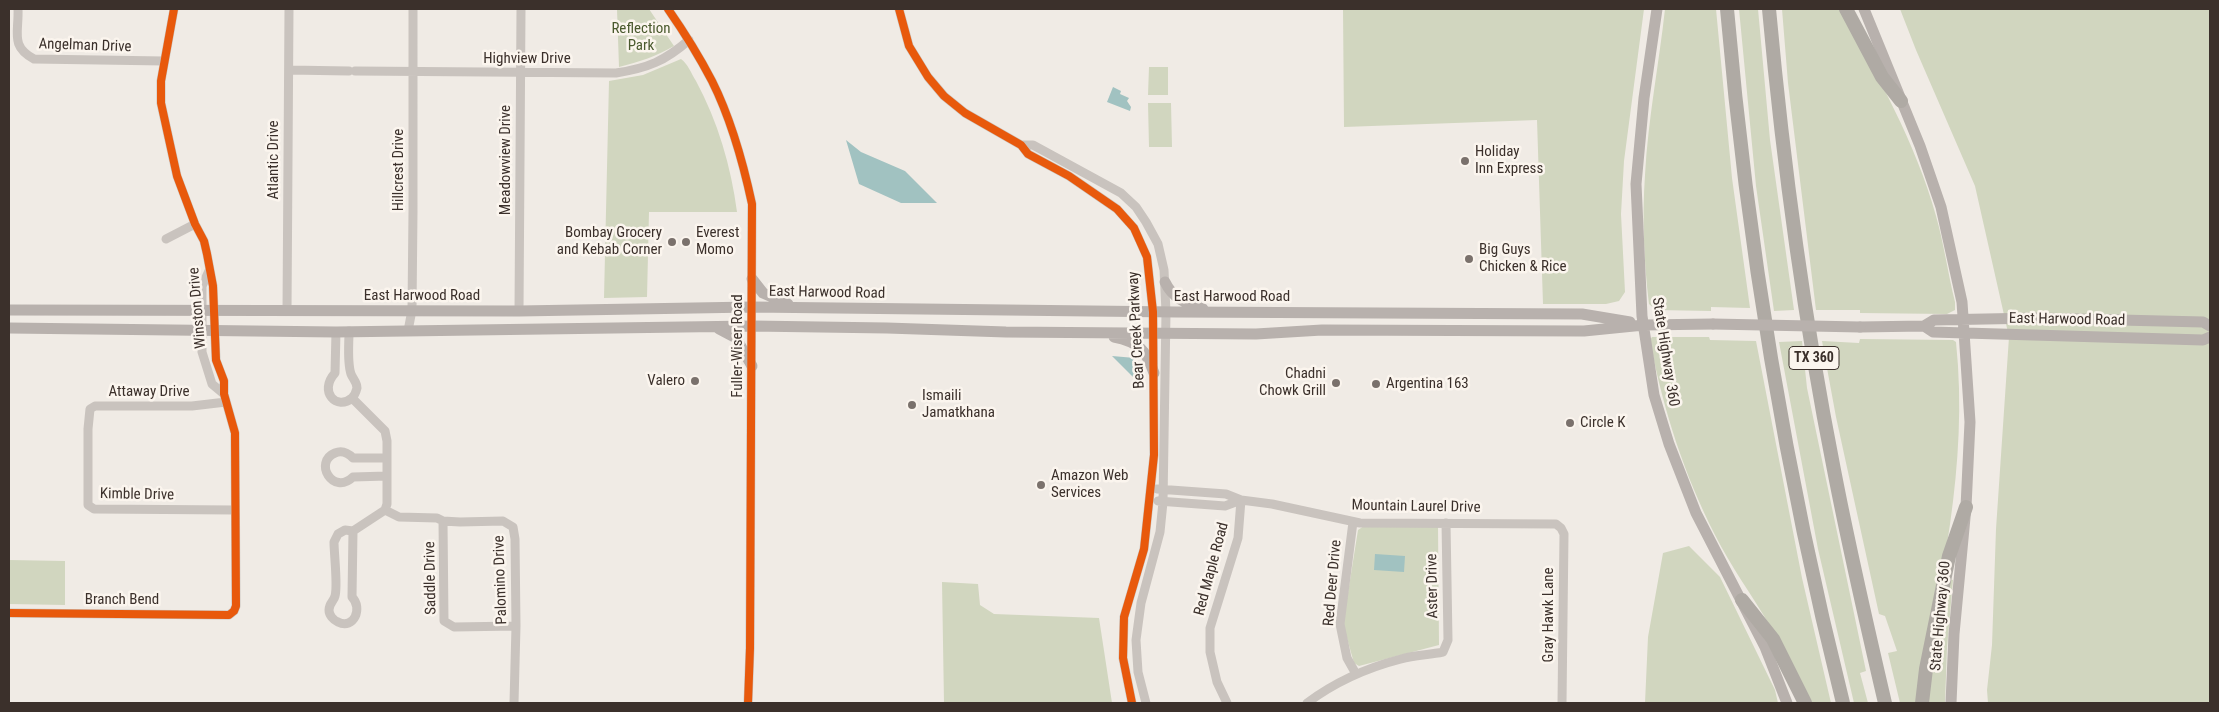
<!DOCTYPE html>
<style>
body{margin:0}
#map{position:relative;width:2219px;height:712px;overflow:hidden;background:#f0ebe5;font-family:"Roboto Condensed",sans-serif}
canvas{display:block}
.frame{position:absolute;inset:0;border:10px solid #3b302b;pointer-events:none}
</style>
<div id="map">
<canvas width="2219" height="712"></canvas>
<div class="frame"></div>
</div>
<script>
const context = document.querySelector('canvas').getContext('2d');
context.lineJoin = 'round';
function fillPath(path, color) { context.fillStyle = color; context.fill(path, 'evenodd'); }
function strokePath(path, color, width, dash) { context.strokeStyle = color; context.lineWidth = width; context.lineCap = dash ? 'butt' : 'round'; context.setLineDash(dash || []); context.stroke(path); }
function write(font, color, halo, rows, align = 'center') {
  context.font = font + ' "Roboto Condensed",sans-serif'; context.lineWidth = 5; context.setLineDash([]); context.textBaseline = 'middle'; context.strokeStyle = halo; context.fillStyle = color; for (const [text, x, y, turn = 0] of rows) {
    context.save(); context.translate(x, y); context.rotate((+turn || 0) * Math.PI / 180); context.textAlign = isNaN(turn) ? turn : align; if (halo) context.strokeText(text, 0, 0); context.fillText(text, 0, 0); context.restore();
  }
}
const green = new Path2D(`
 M617 9H649L674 46C657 56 639 62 619 67Z
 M1343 9H1644L1624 161 1621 214 1625 292 1619 301 1606 304H1543L1537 120 1344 127Z
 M1665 9H1716L1732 178 1750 308 1711 307V311L1656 310 1649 304C1644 262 1642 218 1645 175 1648 119 1659 64 1665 9Z
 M1739 9H1758L1770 140 1794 310 1774 311 1756 186Z
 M1782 9H1841C1877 75 1916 143 1936 216 1944 244 1948 274 1955 302V310L1947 314 1860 313V310H1816L1788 83Z
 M1900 9H2210V703H1988L1987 690 1992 645 1996 529 2009 337 1975 186 1916 50Z
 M681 59C688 64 691 73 696 81 718 122 731 166 737 212H649L647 297 604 298 609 81 643 75Z
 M1149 67H1168V95H1148Z
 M1148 103H1171L1172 147H1149Z
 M1652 337H1709L1710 340 1756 341 1802 578 1831 703H1810C1797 678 1785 650 1770 626 1752 595 1731 567 1715 535 1684 474 1664 412 1651 346L1650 340Z
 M1860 339 1953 340 1956 342C1969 466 1940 582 1918 703H1900L1888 653 1897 651 1885 616 1879 614 1836 417 1822 341 1859 343Z
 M1802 341 1807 388 1866 671 1860 673 1868 703H1854L1818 549 1779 342Z
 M1364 526H1438L1439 645 1359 666 1354 663 1343 624 1358 530Z
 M1689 546 1720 577 1775 690 1778 703H1645L1648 637 1663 553Z
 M9 560 65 561V605L9 604Z
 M1948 579 1953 580 1947 648 1945 703H1927Z
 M942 582 978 584 980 605 994 614 1099 618 1112 703H944Z`);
const water = new Path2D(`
 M1113 87 1121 91 1120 94 1129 98 1127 101 1131 107 1130 111 1107 102Z
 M846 140 861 152 905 171 937 203H901L859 184Z
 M1112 356 1135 358C1143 368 1143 375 1143 387Z
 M1375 554 1405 556 1404 572 1374 570Z`);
const minor = new Path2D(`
 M18 9C19 33 10 46 34 59L164 61
 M668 9C684 32 699 56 712 81 731 119 743 162 752 204L750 648 748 703
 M899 9 909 46 928 77 944 96 965 113 1021 145 1028 154 1069 176 1117 209 1134 228 1147 257 1153 312 1154 455 1144 549 1124 617 1123 658 1132 703
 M289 70 349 71
 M355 71 616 73C648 68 665 61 689 40
 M1021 145H1033L1121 193 1136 207 1146 222 1158 244 1164 270 1166 312 1163 502 1160 532 1141 603 1136 640 1138 672 1146 703
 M166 239 195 224
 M209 271 202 286V352L212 384 224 394
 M287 311 289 9
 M519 311 521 9
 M408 331 412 310 413 211V9
 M336 332 335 373C318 392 337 411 352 398 354 396 356 392 357 388 357 382 353 379 351 374 347 362 349 345 349 331
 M352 398 385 431 387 441V504L385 510 353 531
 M226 402 192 406H95L90 409 88 429V505L94 509 235 510
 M387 458H353C348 453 342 450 335 453 313 462 333 496 353 477L387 476
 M1157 489 1226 494 1241 500 1272 504 1360 523 1556 524 1561 528 1564 534 1562 703
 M1158 501 1225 506 1241 500
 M385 510 399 517 437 518 443 521 460 522 503 521 513 527 515 539 516 626 514 703
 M443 521 444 621 454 627 516 626
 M1353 522 1340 624 1347 658 1356 674
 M345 530 353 531 352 597C363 608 354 630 338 622 333 620 329 615 329 610 329 603 334 601 335 596 338 586 334 554 334 542L338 534Z
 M9 613 229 615 234 611 236 606 235 433 224 394V381L216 360 213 286 207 254 204 241 195 224 177 176 161 103V81L174 9
 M1227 703 1217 682 1210 652V628L1238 538 1241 500
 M1307 703C1335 682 1366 668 1401 659 1414 655 1429 655 1443 652L1448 640 1446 523`);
const major = new Path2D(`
 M1657 9 1644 98 1636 184 1642 316 1654 395 1669 444 1696 513 1765 647 1787 703
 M1864 9 1920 146 1941 207 1962 302 1970 422 1966 507 1954 634 1951 703
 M752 279 763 293 788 304
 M1165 282C1173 299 1186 303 1203 309
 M9 310 519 311 752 307 1176 312 1582 314 1630 322
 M1924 326 1933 332 1965 333 2203 340 2210 337
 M1860 327 1924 326 1934 320 2037 318 2203 322 2210 326
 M9 328 336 332 752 326 887 328 1006 332 1256 334 1322 330 1584 331 1644 325 1713 324
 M719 329 736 338 752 366
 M1114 337C1139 342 1146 350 1154 373`);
const highway = new Path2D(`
 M1727 9C1747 242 1786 476 1843 703
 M1769 9C1783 163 1804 318 1834 470 1849 548 1867 626 1885 703
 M1846 9 1882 77 1901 101
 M1742 600 1773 639 1805 703
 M1922 703 1926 669 1949 556 1966 507`);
const majorBridge = new Path2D(`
 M1713 324 1860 327`);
const cycleway = new Path2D(`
 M668 9C684 32 699 56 712 81 731 119 743 162 752 204L750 648 748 703
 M899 9 909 46 928 77 944 96 965 113 1021 145 1028 154 1069 176 1117 209 1134 228 1147 257 1153 312 1154 455 1144 549 1124 617 1123 658 1132 703
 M9 613 229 615 234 611 236 606 235 433 224 394V381L216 360 213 286 207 254 204 241 195 224 177 176 161 103V81L174 9`);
const markers = [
 [1465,161,5,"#7a716c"],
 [672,242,5,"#7a716c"],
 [686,242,5,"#7a716c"],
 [1469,259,5,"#7a716c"],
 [695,381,5,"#7a716c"],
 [1336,383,5,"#7a716c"],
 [1376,384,5,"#7a716c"],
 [912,405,5,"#7a716c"],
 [1570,423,5,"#7a716c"],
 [1041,485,5,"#7a716c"]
];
const shields = [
 [1814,358,50]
];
const shieldNames = [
 ["TX 360",1814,358]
];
const parkNames = [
 ["Reflection",641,29],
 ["Park",641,46]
];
const streetNames = [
 ["Angelman Drive",85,46,2],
 ["Highview Drive",527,59],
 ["Atlantic Drive",274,160,-90],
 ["Meadowview Drive",506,160,-90],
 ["Hillcrest Drive",399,170,-90],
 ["East Harwood Road",827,293,1],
 ["East Harwood Road",422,296],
 ["East Harwood Road",1232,297],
 ["Winston Drive",198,308,-95],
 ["East Harwood Road",2067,320,1],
 ["Bear Creek Parkway",1137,330,-93],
 ["Fuller-Wiser Road",738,346,-90],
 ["State Highway 360",1665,352,81],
 ["Attaway Drive",149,392],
 ["Kimble Drive",137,495,1],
 ["Mountain Laurel Drive",1416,507,1],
 ["Red Maple Road",1212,569,-75],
 ["Saddle Drive",431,578,-91],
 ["Palomino Drive",501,580,-92],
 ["Red Deer Drive",1333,583,-85],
 ["Aster Drive",1433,586,-91],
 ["Branch Bend",122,600],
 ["Gray Hawk Lane",1549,615,-90],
 ["State Highway 360",1941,616,-85]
];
const poiNames = [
 ["Holiday",1475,152],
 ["Inn Express",1475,169],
 ["Bombay Grocery",662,233,"right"],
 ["and Kebab Corner",662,250,"right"],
 ["Everest",696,233],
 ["Momo",696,250],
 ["Big Guys",1479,250],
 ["Chicken & Rice",1479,267],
 ["Chadni",1326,374,"right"],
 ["Chowk Grill",1326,391,"right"],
 ["Valero",685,381,"right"],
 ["Argentina 163",1386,384],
 ["Ismaili",922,396],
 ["Jamatkhana",922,413],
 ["Circle K",1580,423],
 ["Amazon Web",1051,476],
 ["Services",1051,493]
];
fillPath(green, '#d1d6bf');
fillPath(water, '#a1c2c1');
strokePath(minor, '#c9c3be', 9);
strokePath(major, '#b8b1ad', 11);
strokePath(highway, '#afaaa4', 14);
strokePath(majorBridge, '#b8b1ad', 11);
strokePath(cycleway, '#e8590c', 8);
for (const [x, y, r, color] of markers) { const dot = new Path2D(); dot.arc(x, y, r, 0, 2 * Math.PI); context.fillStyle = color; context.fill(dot); strokePath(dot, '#fbf5ee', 2); }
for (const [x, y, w] of shields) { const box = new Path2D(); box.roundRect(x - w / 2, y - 11.5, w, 23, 4); context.fillStyle = '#fbf5ee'; context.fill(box); strokePath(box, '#3b302b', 1); }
write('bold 14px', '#3b302b', null, shieldNames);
write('15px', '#4a5a2e', '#fbf5ee', parkNames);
write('15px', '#3b302b', '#fbf5ee', streetNames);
write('15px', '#3b302b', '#fbf5ee', poiNames, 'left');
</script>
